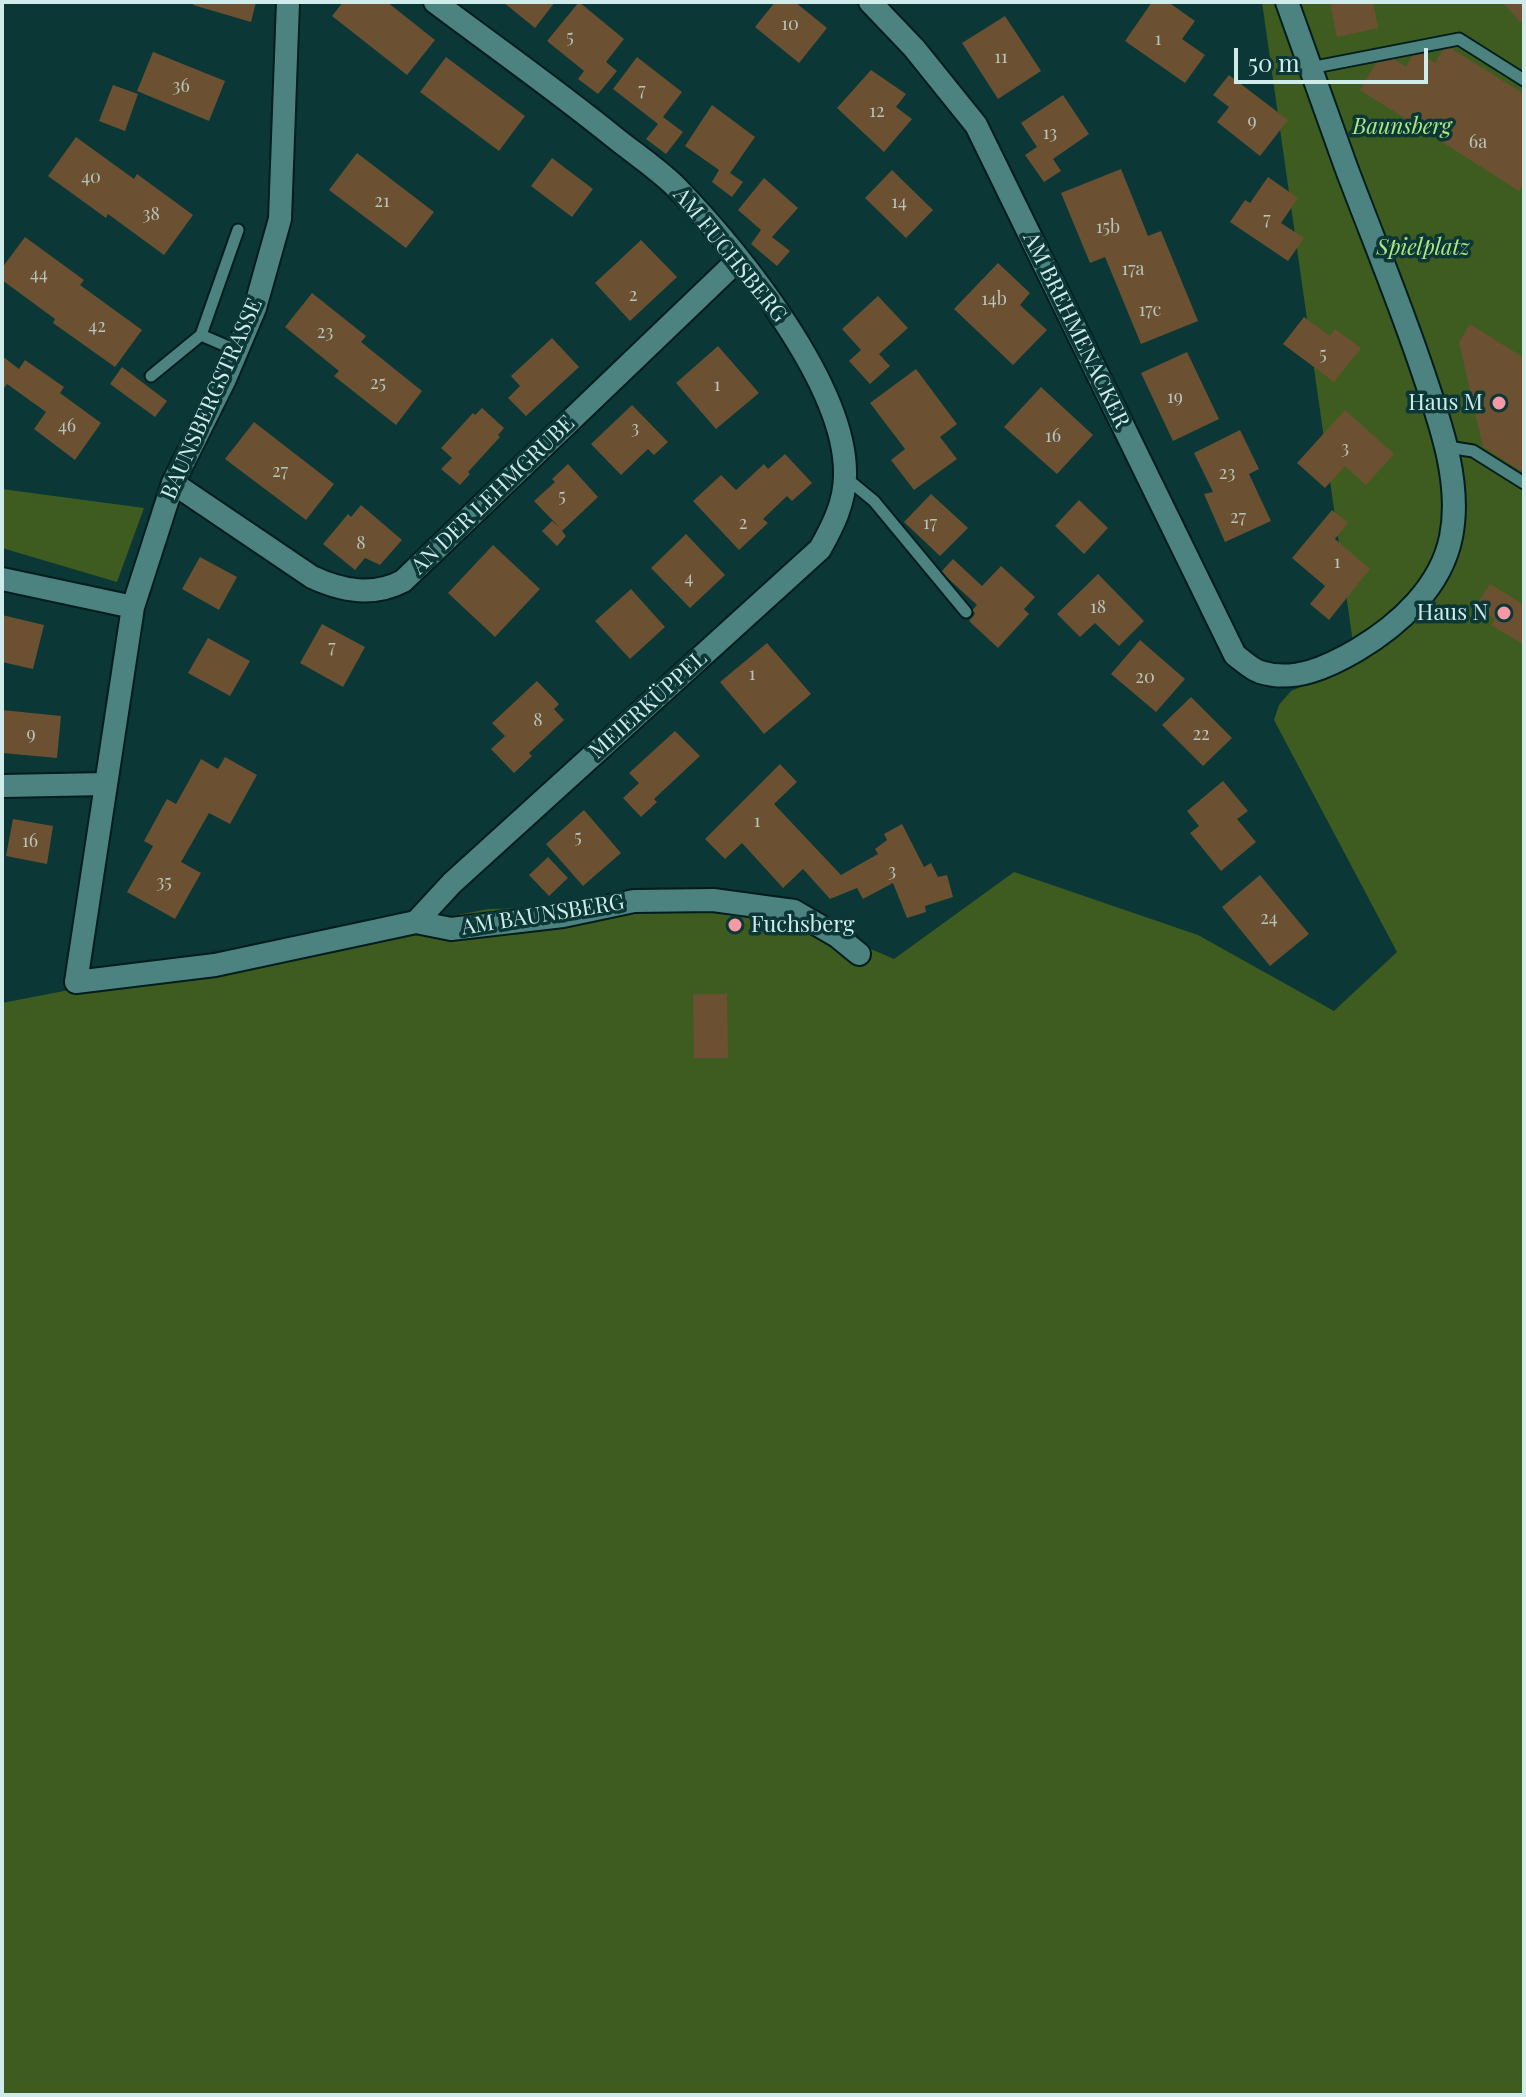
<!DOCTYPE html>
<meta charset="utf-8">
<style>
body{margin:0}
#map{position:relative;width:1526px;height:2097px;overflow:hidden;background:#0b3736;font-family:"Playfair Display",serif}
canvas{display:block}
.frame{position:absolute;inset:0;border:4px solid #d0ecea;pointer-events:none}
.scale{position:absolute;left:1234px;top:48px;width:194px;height:36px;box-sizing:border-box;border:4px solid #d0ecea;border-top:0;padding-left:10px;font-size:24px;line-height:28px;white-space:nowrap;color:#d0ecea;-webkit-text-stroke:6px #0b3736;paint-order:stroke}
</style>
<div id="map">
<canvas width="1526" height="2097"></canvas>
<div class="frame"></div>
<div class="scale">50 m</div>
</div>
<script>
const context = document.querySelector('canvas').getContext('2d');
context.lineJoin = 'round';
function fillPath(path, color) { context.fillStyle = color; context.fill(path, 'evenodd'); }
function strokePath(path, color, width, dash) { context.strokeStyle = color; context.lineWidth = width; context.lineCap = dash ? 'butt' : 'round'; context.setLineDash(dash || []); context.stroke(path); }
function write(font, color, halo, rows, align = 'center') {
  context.font = font + ' "Playfair Display",serif'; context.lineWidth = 7; context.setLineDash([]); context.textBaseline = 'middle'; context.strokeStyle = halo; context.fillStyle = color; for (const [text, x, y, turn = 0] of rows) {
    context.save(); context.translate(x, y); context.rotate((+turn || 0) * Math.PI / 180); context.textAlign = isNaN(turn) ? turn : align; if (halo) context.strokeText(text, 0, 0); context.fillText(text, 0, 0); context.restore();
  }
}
const green = new Path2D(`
 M1262 2H1524V2095H2V1003L488 909 709 904 794 916 894 959 1014 872 1198 935 1334 1011 1397 952 1274 720 1279 705 1291 691 1356 664Z
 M2 489 144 508 117 582 2 548Z`);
const building = new Path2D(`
 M194 2H256L251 22 193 5Z
 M343 2H387L435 40 407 75 332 16Z
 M503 2H555L535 28Z
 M579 2 624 39 606 62 617 71 598 94 578 79 584 71 547 41Z
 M775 2H795L827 28 799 63 755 27Z
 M1152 2H1168L1195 21 1182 39 1205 55 1185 83 1125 41Z
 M1330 2H1373L1378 28 1337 37Z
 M1502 2H1524V26Z
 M1005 16 1041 71 998 99 962 43Z
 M1446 45 1524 94V183L1519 191 1360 90 1380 56 1388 55 1406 67 1416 50 1435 63Z
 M153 52 225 81 209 121 137 91Z
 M446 57 525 116 499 151 420 92Z
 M637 57 682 92 663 117 683 132 666 154 646 139 658 124 613 89Z
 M871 70 906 94 896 107 912 119 884 152 837 108Z
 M1229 75 1288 120 1260 156 1217 122 1229 107 1213 95Z
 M113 85 138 94 125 131 99 121Z
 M1063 95 1089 134 1053 159 1061 171 1044 182 1025 155 1037 147 1021 123Z
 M712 105 755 137 730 173 743 182 732 197 712 182 719 170 685 146Z
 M76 137 134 179 137 174 193 215 164 255 108 214 106 218 48 176Z
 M357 153 434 212 406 248 329 190Z
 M552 158 593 189 572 217 531 186Z
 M1121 169 1148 236 1161 231 1198 321 1141 344 1105 257 1090 263 1061 193Z
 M892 170 933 210 906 238 865 198Z
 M1268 177 1298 198 1281 223 1304 238 1288 261 1230 222 1245 200 1250 203Z
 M764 178 798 208 772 237 790 251 777 266 751 244 761 230 738 210Z
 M25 237 84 280 80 285 142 330 115 367 53 323 55 319 2 280V268Z
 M641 240 677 277 630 321 595 283Z
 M998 263 1030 293 1020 305 1047 330 1013 365 954 309Z
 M312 293 366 336 361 342 422 391 396 425 334 376 339 371 285 327Z
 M878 296 908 328 879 354 890 366 870 384 849 361 861 350 842 329Z
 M1304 317 1330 336 1335 329 1361 348 1334 382 1283 344Z
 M1470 324 1524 358V473L1483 447 1459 342Z
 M552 338 579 367 526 416 508 398 520 386 511 376Z
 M718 346 759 393 716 429 676 383Z
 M1187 352 1219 419 1173 441 1141 373Z
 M2 356 19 369 25 360 64 387 60 393 101 423 75 460 34 429 46 412 7 384 2 391Z
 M122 367 167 401 155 417 110 384Z
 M916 369 957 424 940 437 957 459 914 490 891 460 905 449 870 403Z
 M1041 387 1093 435 1057 474 1004 427Z
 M632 405 668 442 654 455 648 449 621 475 591 444Z
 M482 408 504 428 498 435 500 437 468 472 470 474 460 485 441 469 452 458 441 448 473 413 475 415Z
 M1345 410 1394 454 1366 485 1345 466 1325 488 1297 463Z
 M254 422 334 484 306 520 225 459Z
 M1240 430 1259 469 1249 474 1271 521 1225 542 1204 494 1213 492 1194 453Z
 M785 454 812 483 792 501 787 496 763 519 768 523 739 550 693 501 721 475 736 490 764 464 768 469Z
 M568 464 598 497 562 531 566 536 557 546 542 531 552 521 559 527 534 501 555 482 552 479Z
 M931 494 968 528 940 556 904 522Z
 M1079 500 1108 528 1084 554 1055 526Z
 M361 505 402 540 380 565 365 558 355 570 323 544 348 514 351 517Z
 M1332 510 1348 523 1335 539 1370 569 1329 620 1310 604 1325 586 1292 558Z
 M686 534 725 575 690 608 651 568Z
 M493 545 540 589 495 637 448 593Z
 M200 557 237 577 219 610 182 589Z
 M953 559 982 586 1001 566 1035 597 1024 609 1029 614 998 648 969 621 975 614 972 610 977 605 941 572Z
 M1098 574 1144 621 1119 646 1095 623 1080 637 1057 614Z
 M1490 584 1524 605V645L1491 625 1495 619 1475 607Z
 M631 589 665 627 630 659 595 621Z
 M2 615 44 625 33 669 2 662Z
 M322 624 365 647 343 687 300 663Z
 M208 638 250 661 230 696 188 673Z
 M1140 640 1185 679 1156 712 1111 674Z
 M767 643 811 694 764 734 720 682Z
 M537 681 559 704 554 709 564 720 529 753 532 756 514 773 491 749 505 736 492 723Z
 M1191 697 1232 738 1203 766 1162 725Z
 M2 710 61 716 57 758 2 753Z
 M675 731 700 756 654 799 657 802 641 817 623 798 639 783 629 773Z
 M225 757 257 775 230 824 209 813 181 862 201 873 175 919 127 892 153 846 144 841 167 799 176 804 201 759 218 769Z
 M780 764 797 782 774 804 841 875 878 854 875 849 887 840 884 834 902 824 924 867 931 863 938 877 947 875 953 897 925 906 926 912 907 918 893 883 863 899 857 888 830 899 803 869 783 888 742 843 725 859 705 839Z
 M1223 781 1248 811 1237 819 1256 842 1221 871 1190 833 1199 826 1187 811Z
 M584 810 621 853 583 886 546 844Z
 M13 819 53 826 47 864 6 856Z
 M548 857 568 878 549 896 529 875Z
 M1260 875 1309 934 1270 966 1222 907Z
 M693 994H727L728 1058H694Z`);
const lane = new Path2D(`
 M1310 68 1459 39 1524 80
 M201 335 238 230
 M151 376 201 335 238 351
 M1448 447 1473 451 1524 483
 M846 478 874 501 966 612`);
const street = new Path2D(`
 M288 2 280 219 255 308 225 379 173 483 133 607 76 982 215 965 416 922 451 929 563 916 634 901 713 900 794 911 837 936 859 954
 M870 2 914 48 976 125 1235 655C1242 660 1251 669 1260 672 1294 683 1328 667 1357 650 1399 625 1441 587 1451 537 1462 483 1440 422 1423 372 1400 303 1372 236 1346 167 1326 112 1307 57 1287 2
 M173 483 312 577C342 591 373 597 403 581L739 259
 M2 579 133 607
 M2 786 106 784
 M416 922 452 883 820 549C833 526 845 502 845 475 847 385 737 250 676 187 658 169 635 154 614 137 556 90 495 47 435 2`);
const markers = [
 [1499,403,8,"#f49aa6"],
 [1504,613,8,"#f49aa6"],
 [735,925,8,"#f49aa6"]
];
const numberNames = [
 ["10",790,24],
 ["5",570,37],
 ["1",1158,39],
 ["11",1001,57],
 ["36",181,86],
 ["7",642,90],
 ["12",877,111],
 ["9",1252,121],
 ["13",1050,133],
 ["6a",1478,142],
 ["40",91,177],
 ["21",382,201],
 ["14",899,202],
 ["38",151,214],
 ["7",1267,219],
 ["15b",1108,227],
 ["17a",1133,269],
 ["44",39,274],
 ["2",633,295],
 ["14b",994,299],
 ["17c",1150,310],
 ["42",97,326],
 ["23",325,332],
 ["5",1323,354],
 ["25",378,383],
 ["1",717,385],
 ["19",1175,397],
 ["46",67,426],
 ["3",635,428],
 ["16",1053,436],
 ["3",1345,448],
 ["27",280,471],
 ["23",1227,473],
 ["5",562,496],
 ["27",1238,517],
 ["2",743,523],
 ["17",930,523],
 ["8",361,543],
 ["1",1337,562],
 ["4",689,578],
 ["18",1098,607],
 ["7",332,647],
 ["1",752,674],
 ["20",1145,677],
 ["8",538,720],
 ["9",31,734],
 ["22",1201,734],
 ["1",757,821],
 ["5",578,837],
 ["16",30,841],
 ["3",892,871],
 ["35",164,882],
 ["24",1269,918]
];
const parkNames = [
 ["Baunsberg",1402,127],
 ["Spielplatz",1423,248]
];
const streetNames = [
 ["AM FUCHSBERG",730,255,51],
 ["AM BREHMENACKER",1076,330,64],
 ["BAUNSBERGSTRASSE",212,399,-66],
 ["AN DER LEHMGRUBE",493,495,-44],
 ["MEIERKÜPPEL",648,705,-42],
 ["AM BAUNSBERG",543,915,-9]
];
const poiNames = [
 ["Haus M",1483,403],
 ["Haus N",1488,613],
 ["Fuchsberg",751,925,"left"]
];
fillPath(green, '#3e5c1f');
fillPath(building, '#6b5131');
strokePath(lane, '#011d1c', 15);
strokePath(street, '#011d1c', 26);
strokePath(lane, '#4c8380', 11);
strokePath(street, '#4c8380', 22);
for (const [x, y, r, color] of markers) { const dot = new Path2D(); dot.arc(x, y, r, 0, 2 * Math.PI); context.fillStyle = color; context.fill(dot); strokePath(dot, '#0b3736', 3); }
write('18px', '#b7c5bc', null, numberNames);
write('italic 22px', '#b0e57f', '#0b3736', parkNames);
write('22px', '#d0ecea', '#0b3736', streetNames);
write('22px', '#d0ecea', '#0b3736', poiNames, 'right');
</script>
